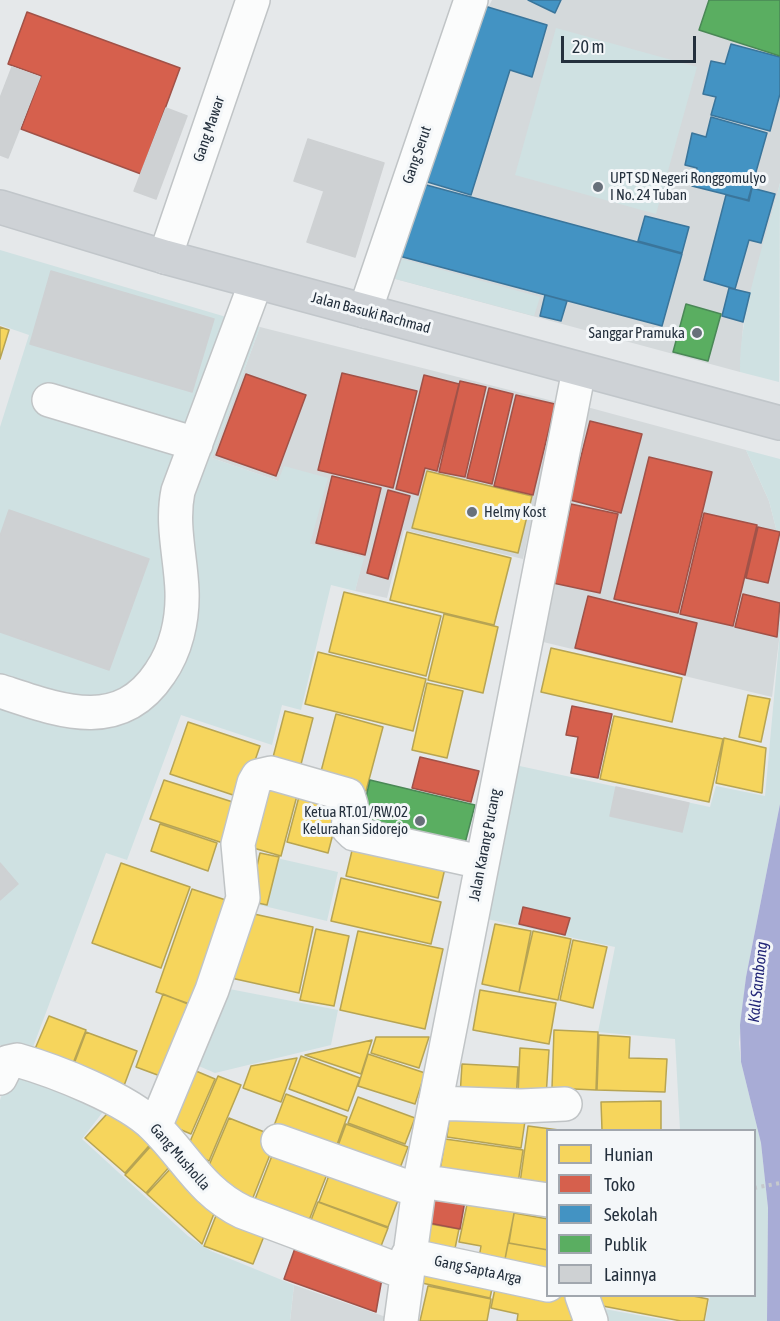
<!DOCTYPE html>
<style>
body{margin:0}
#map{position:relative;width:780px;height:1321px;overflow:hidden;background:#e5e8ea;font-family:"Asap Condensed",sans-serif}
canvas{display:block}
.legend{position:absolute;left:546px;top:1129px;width:210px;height:168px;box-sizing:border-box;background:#f4f7f9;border:2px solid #a1a7ae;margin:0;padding:8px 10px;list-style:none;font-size:18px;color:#24303d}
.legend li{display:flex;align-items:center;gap:12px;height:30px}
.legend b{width:30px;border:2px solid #a1a7ae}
.scale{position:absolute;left:561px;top:36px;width:135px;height:27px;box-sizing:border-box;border:3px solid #24303d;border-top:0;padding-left:8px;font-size:18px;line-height:21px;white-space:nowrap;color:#24303d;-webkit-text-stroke:4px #f4f7f9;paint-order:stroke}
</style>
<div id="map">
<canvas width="780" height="1321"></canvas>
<ul class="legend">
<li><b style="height:16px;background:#f6d55c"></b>Hunian</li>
<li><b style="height:16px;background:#d6604d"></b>Toko</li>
<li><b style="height:16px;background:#4393c3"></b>Sekolah</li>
<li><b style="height:16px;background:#5aae61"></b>Publik</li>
<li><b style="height:16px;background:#ced1d3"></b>Lainnya</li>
</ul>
<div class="scale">20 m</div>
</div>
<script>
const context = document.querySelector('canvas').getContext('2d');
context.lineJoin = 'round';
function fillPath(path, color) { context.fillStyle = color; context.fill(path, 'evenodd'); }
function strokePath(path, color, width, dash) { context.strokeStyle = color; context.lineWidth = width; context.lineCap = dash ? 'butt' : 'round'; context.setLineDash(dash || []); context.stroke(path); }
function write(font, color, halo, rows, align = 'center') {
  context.font = font + ' "Asap Condensed",sans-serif'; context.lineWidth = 6; context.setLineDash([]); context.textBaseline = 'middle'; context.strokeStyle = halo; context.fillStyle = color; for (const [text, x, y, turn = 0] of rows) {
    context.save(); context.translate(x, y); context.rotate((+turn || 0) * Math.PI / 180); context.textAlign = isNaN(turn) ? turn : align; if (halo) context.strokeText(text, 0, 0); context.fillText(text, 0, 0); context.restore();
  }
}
const built = new Path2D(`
 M492 0H780V183L743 326 740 372 388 277 478 2 489 6Z
 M260 327 557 402 523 559 404 530 387 598 355 591 363 558 310 544 278 481 212 458Z
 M587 407 746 450 769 501 780 544V632L772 697 539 641Z
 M294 1285 386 1317 385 1321H290Z`);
const green = new Path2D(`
 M556 28 697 67 656 214 515 175Z
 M780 183 779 382 740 372C739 313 765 241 780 183Z
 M0 250 260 327 212 458 278 481 284 466 328 478 310 544 364 558 355 591 331 585 301 710 282 705 272 745 181 715 127 860 106 853 30 1055 0 1045V427L29 335 0 325Z
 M395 257 540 297 534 316 388 277Z
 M746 450 780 459V544L769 501Z
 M780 632V804L746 977 739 1043 741 1062 761 1143 768 1208 767 1321H705L710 1296H754V1130H680L675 1039 598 1032 615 947 487 919 515 765 710 807 716 786 765 796Z
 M259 854 338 872 327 921 247 902Z
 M219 987 338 1010 331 1045 215 1073 187 1061Z
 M12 1066 109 1104 82 1139 188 1236 211 1251 294 1285 290 1321H0V1100Z
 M588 1306 670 1321H594Z`);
const water = new Path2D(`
 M780 804V1321H767L768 1208 761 1143 741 1062 740 1025 746 977Z`);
const homes = new Path2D(`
 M0 327 9 330 0 359Z
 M427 471 532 496 518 553 412 528Z
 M407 532 511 558 494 625 390 600Z
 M344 592 441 616 426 676 329 652Z
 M444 614 498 627 483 693 428 680Z
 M551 648 682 678 672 722 541 692Z
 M318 652 426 679 413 731 305 704Z
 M427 683 463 691 447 758 412 750Z
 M748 695 770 699 761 742 739 737Z
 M285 711 313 718 299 772 271 765Z
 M336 714 383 727 366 791 319 779Z
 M614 716 723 739 709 802 600 779Z
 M188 722 260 746 242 798 170 774Z
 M724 738 766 748 762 793 716 783Z
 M261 779 299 788 281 856 243 845Z
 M164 780 239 804 226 844 150 819Z
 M301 789 342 799 328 853 287 842Z
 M160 824 217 843 208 871 151 851Z
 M354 842 446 864 438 898 346 876Z
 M260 853 279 857 267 905 249 901Z
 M121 863 190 887 161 968 92 943Z
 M341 878 441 902 431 944 331 921Z
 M192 889 238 904 201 1008 156 992Z
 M245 912 313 927 299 993 231 978Z
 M495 924 531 931 519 992 482 984Z
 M316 929 349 936 334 1006 300 1000Z
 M358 931 443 949 425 1029 340 1010Z
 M533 931 571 939 558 1000 519 992Z
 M573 940 607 947 593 1008 560 1000Z
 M480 990 556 1003 549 1044 473 1030Z
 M163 994 198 1008 171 1080 136 1067Z
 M49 1016 86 1030 70 1071 32 1056Z
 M554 1030 598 1032 596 1090 552 1088Z
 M86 1032 137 1051 122 1091 71 1072Z
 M599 1035 630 1037 629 1058 667 1059 665 1092 597 1090Z
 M376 1037H429L419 1068 371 1053Z
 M372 1040 361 1074 305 1055Z
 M520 1048 549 1050 546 1097 518 1096Z
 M368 1054 425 1073 415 1104 358 1086Z
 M301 1056 360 1078 348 1111 289 1089Z
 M297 1058 281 1102 243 1088 251 1066Z
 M462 1064 518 1067 516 1099 460 1096Z
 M184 1066 215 1079 191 1134 160 1121Z
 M218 1076 241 1085 209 1161 186 1151Z
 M286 1094 347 1117 334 1153 272 1131Z
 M358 1097 415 1118 405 1144 348 1123Z
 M661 1101V1130H602L601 1102Z
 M116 1104 155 1139 125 1173 85 1138Z
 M450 1110 525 1121 521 1148 447 1137Z
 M229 1118 277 1137 250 1205 205 1175Z
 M346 1124 408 1147 397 1176 335 1154Z
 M528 1126 559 1130H548V1193L519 1190Z
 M445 1139 523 1150 517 1190 439 1178Z
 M150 1147 171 1165 146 1193 125 1175Z
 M275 1148 329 1169 306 1228 252 1207Z
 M173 1166 217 1206 202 1244 147 1194Z
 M331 1170 400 1195 388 1227 319 1202Z
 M469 1195 516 1204 503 1269 478 1264 481 1246 459 1242Z
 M318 1202 388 1228 378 1254 308 1228Z
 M219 1208 268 1226 253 1264 204 1246Z
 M514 1213 548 1219V1250L509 1243Z
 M430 1224 459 1229 453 1258 424 1252Z
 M508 1243 548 1250V1279L503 1270Z
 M427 1261 495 1275 490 1298 422 1283Z
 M497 1279 548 1296H576V1321H517L518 1314 491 1308Z
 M428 1286 491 1299 487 1321H420Z
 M588 1296H693L708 1299 704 1321H681L587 1303Z`);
const shops = new Path2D(`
 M27 12 180 68 141 174 21 129 41 76 8 64Z
 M342 373 417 391 393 488 318 470Z
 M246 374 306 395 276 476 216 455Z
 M424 375 459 384 437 471 425 468 418 495 396 489Z
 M460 381 486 387 465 477 439 472Z
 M489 388 513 394 492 484 467 478Z
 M516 395 555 404 533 495 494 486Z
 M590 421 642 434 621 513 570 500Z
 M649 457 712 472 678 613 614 599Z
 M332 476 381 488 365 555 316 543Z
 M388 490 410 496 388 579 367 573Z
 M571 504 618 514 600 593 553 583Z
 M704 513 757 525 733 626 680 614Z
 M758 527 780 532 768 583 746 578Z
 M743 594 780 603 777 637 735 627Z
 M588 596 697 623 685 675 575 648Z
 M572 706 612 714 598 778 571 773 578 737 566 735Z
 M420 757 479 771 471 802 412 788Z
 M523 907 570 918 565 935 519 924Z
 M435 1190 466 1195 460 1229 429 1223Z
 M299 1237 384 1267 376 1312 284 1279Z`);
const schools = new Path2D(`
 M528 0H561L555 13Z
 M478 4 547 25 532 77 510 70 471 195 424 181Z
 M731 44 780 57V94L770 131 711 115 716 97 703 94 711 61 725 64Z
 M711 117 767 133 748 200 692 186 697 168 685 165 692 133 706 137Z
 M419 183 682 254 662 326 399 256Z
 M752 188 775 194 761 243 749 240 735 289 704 280 726 195 749 201Z
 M645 216 689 227 682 253 638 241Z
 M729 288 750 293 743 322 722 316Z
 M545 295 567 301 561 321 540 316Z`);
const public = new Path2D(`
 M709 0H780V56L699 30Z
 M686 304 721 314 708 361 673 352Z
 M370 780 475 805 463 851 359 827Z`);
const building = new Path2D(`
 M12 67 40 77 8 158 0 155V98Z
 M166 108 187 116 156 199 134 191Z
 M308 139 384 163 355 257 307 242 324 191 294 181Z
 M51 271 214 319 192 392 30 344Z
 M9 510 149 559 109 670 0 632V536Z
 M616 787 689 803 682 832 610 816Z
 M0 863 18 884 0 900Z`);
const path = new Path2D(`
 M754 1188 780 1183`);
const minor = new Path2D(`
 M165 257 253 0
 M365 311 471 0
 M49 400 196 444
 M0 691C58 710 119 735 160 673 176 650 183 620 182 591 181 558 171 525 178 491L256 282
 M0 1078 8 1062 17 1060C56 1071 127 1099 154 1126 186 1157 201 1192 243 1212L406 1273
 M435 1103 521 1106 565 1104
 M155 1127 212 990 243 898 238 844 254 783 258 776 271 773 348 795 351 805 348 828 354 834 481 862
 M278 1141 419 1191
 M420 1181 548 1200
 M408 1255 548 1285
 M582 1296 591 1321
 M401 1321 420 1181 579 370`);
const major = new Path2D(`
 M0 207 165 257 780 423`);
const markers = [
 [598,187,6,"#68707a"],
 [697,333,6,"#68707a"],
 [472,512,6,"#68707a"],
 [420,821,6,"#68707a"]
];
const streetNames = [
 ["Gang Mawar",209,129,-71],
 ["Gang Serut",417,155,-71],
 ["Jalan Basuki Rachmad",371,313,15],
 ["Jalan Karang Pucang",485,845,-79],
 ["Gang Musholla",180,1157,49],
 ["Gang Sapta Arga",478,1270,12]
];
const poiNames = [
 ["UPT SD Negeri Ronggomulyo",610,178],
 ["I No. 24 Tuban",610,195],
 ["Sanggar Pramuka",685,333,"right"],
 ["Helmy Kost",484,512],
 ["Ketua RT.01/RW.02",408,812,"right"],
 ["Kelurahan Sidorejo",408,829,"right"]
];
const waterNames = [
 ["Kali Sambong",758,982,-84]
];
fillPath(built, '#d4d9db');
fillPath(green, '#cfe1e2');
fillPath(water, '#a8acd6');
fillPath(homes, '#f6d55c');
strokePath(homes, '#b7a453', 1.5);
fillPath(shops, '#d6604d');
strokePath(shops, '#a15248', 1.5);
fillPath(schools, '#4393c3');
strokePath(schools, '#3a759b', 1.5);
fillPath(public, '#5aae61');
strokePath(public, '#4a8856', 1.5);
fillPath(building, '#ced1d3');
strokePath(building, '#ced1d3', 1.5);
strokePath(minor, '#c0c4c6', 36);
strokePath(major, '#c1c6ca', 36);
strokePath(path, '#c6c9cd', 4, [3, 4.5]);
strokePath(minor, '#fbfcfc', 33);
strokePath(major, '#ced2d6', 33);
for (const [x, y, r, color] of markers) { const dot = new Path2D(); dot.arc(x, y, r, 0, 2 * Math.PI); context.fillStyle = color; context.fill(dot); strokePath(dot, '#f4f7f9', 2); }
write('15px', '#24303d', '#f4f7f9', streetNames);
write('15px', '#24303d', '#f4f7f9', poiNames, 'left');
write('italic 16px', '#212576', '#f4f7f9', waterNames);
</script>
